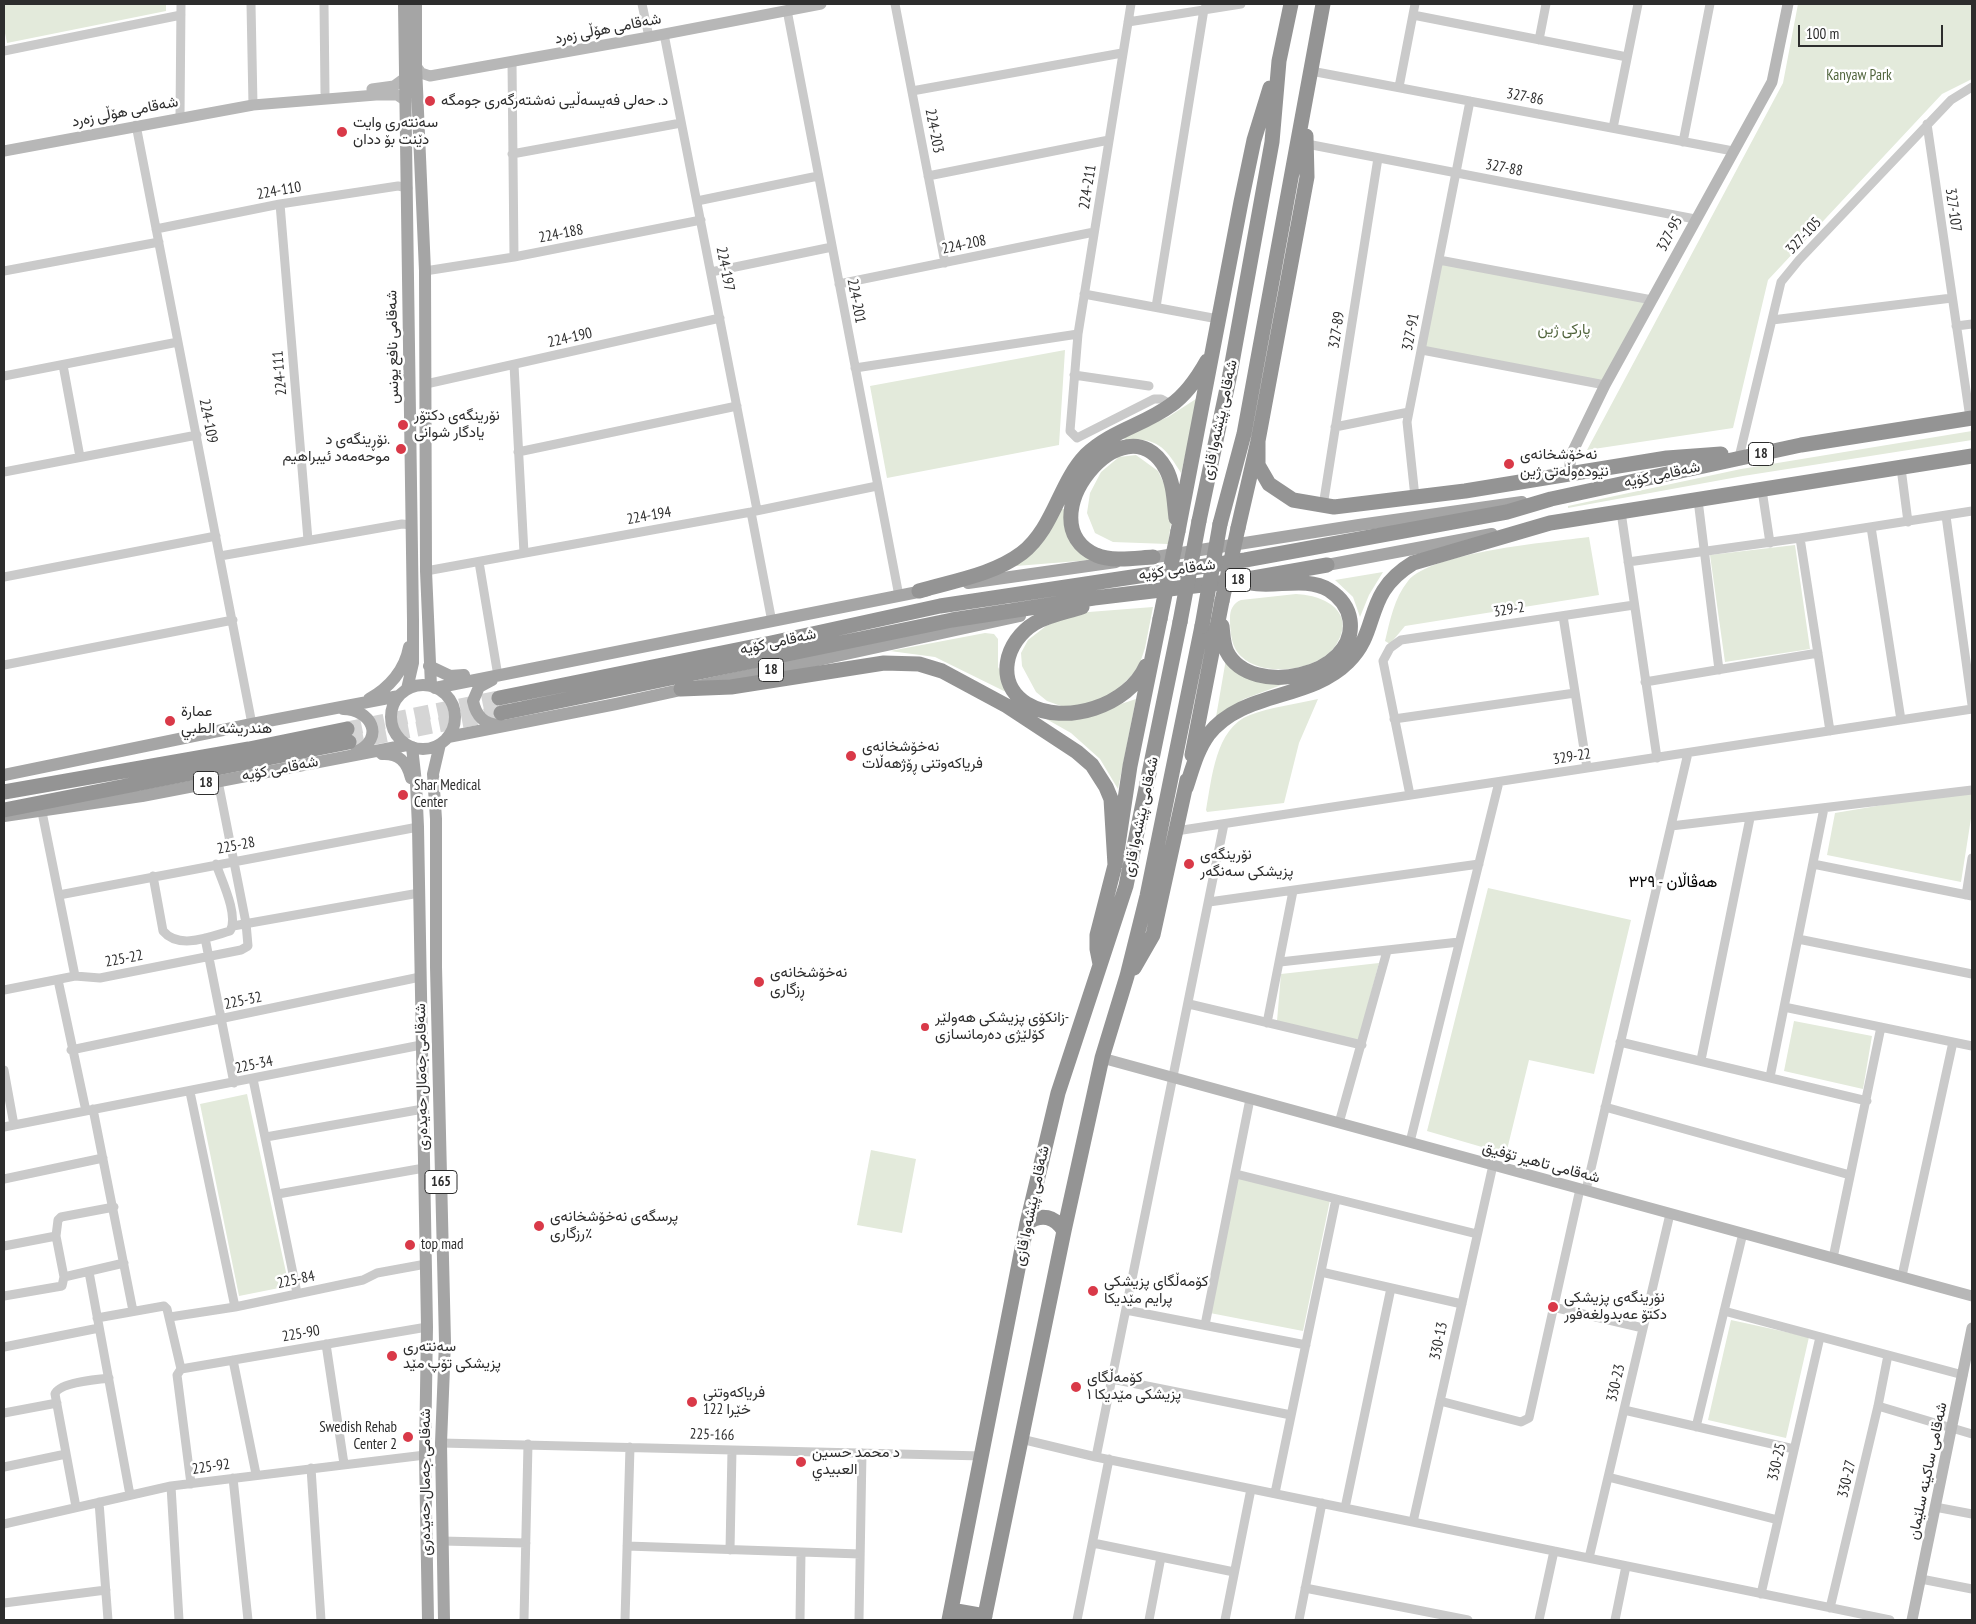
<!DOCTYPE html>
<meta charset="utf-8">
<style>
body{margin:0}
#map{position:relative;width:1976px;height:1624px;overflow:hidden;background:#fff;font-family:"PT Sans Narrow",sans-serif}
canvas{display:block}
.frame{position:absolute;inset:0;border:5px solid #2d2d2d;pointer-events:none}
.scale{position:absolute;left:1798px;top:25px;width:145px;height:22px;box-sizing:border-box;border:2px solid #2d2d2d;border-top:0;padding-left:6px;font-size:15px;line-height:18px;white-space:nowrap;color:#2d2d2d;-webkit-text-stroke:4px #fff;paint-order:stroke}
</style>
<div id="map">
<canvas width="1976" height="1624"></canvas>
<div class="frame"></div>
<div class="scale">100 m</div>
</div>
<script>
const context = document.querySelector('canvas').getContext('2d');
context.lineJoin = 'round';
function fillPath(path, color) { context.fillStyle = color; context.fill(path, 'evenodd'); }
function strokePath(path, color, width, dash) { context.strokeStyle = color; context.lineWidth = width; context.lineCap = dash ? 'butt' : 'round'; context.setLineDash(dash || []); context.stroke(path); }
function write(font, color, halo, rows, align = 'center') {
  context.font = font + ' "PT Sans Narrow",Vazirmatn,sans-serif'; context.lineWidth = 5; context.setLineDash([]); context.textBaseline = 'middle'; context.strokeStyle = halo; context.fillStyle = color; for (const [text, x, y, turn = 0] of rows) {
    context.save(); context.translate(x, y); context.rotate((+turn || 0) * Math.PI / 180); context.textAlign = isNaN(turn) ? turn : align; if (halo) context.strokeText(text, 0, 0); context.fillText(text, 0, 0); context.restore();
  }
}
const green = new Path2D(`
 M4 4H166V11L7 43 4 28Z
 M1798 4H1972V79L1942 94 1768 280 1733 428 1587 450 1783 83Z
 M1441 264 1645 302 1602 381 1425 348Z
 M1065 350 1059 445 887 478 870 386Z
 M1199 397 1181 473C1165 447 1157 437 1125 440L1123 436 1168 417Z
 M1972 431V440L1743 476 1568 508V506L1741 469Z
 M1136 455 1158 471 1165 486 1172 516 1168 544 1113 542 1095 533 1087 513 1090 493 1101 472 1119 457Z
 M1060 509H1064C1067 535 1070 545 1091 560L1016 566Z
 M1589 537 1599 595 1405 626 1390 644 1385 641C1390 621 1394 598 1408 581 1432 552 1550 542 1589 537Z
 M1795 545 1810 649 1725 662 1710 555Z
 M1383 572 1369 595 1360 617 1353 597 1335 580Z
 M1296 594C1325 595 1357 612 1336 645 1319 671 1264 678 1242 657 1231 648 1230 631 1230 618 1230 610 1233 603 1241 600Z
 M1153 607 1145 648 1138 669 1110 697 1082 706H1061L1047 701 1036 692 1022 666 1021 653 1028 640 1046 626 1076 613Z
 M985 633 994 634 998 639V667L1012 695 935 657 890 651Z
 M1226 659C1241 681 1258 683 1284 684L1244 699 1216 717Z
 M1136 699 1118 789 1100 759 1071 733 1041 716 1088 715Z
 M1318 699 1299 743 1284 803 1207 812 1206 810C1212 779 1215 728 1250 715 1271 707 1296 704 1318 699Z
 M1972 790V812L1961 882 1827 855 1835 813Z
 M1488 888 1631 920 1594 1074 1529 1060 1506 1154 1427 1131Z
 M1379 963 1358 1042 1277 1021 1281 974Z
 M1794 1021 1872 1036 1863 1089 1784 1071Z
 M247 1094 289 1286 239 1296 200 1104Z
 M871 1150 916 1159 902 1233 857 1225Z
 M1238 1177 1330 1200 1303 1331 1210 1313Z
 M1731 1320 1809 1337 1786 1438 1708 1420Z`);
const highwayTunnel = new Path2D(`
 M347 729 499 698
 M349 742 501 713`);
const street = new Path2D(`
 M251 4 253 105
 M324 4 325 93
 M642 4 649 37
 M895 4 945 263
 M1131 4 1078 334 1070 431 1077 438 1154 399H1161L1172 405
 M787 10 899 596
 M1413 15 1627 57
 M1128 22 1241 4
 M664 34 757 510
 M1539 40 1546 4
 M4 51 181 15
 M512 62 514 257
 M1311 71 1733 151
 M1399 87 1415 4
 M912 91 1122 53
 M180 117 181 4
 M1927 124 1970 418
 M136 125 252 724
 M1613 128 1638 4
 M1683 142 1710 4
 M1307 144 1695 219
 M512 154 681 123
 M928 176 1109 140
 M697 201 818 176
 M280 204 308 540
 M156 229 280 204 398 186 408 188
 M1439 260 1652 300
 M4 271 159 242
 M425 271 514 257 701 220
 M711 272 832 247
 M839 284 1094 232
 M1084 294 1218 319
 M1156 307 1204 9
 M1772 320 1952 298
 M1956 326 1972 324
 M1422 350 1605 385
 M63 365 80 457
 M514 365 524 553
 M855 368 1078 334
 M1074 375 1149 386
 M4 376 178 342
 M426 384 720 318
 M1335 427 1409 412
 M518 452 737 406
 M1740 453 1781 282 1799 260 1951 100 1972 87
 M1901 468 1908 522
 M4 472 197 435
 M1762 490 1770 543
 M1415 497 1407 422 1470 101
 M1698 500 1719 670
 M1323 506 1378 158
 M751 512 772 622
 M1621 512 1657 758
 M1946 516 1972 705
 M1871 527 1901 720
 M1800 538 1830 731
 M220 556 402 524 412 525
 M479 562 497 670
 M1628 562 1800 538 1972 511
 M426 571 751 512 877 486
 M4 577 216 536
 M1563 616 1587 768
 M4 665 233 620
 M1645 682 1818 653
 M1394 719 1575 693
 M1410 795 1383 661 1390 648 1401 640 1634 605
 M42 812 75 976
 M1671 826 1972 790
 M1176 831 1972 709
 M1813 864 1972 896
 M153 876 163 931C179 950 209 937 230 931 239 916 222 881 216 864
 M59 895 418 827
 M1966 895 1972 858
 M1209 902 1479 864
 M233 926 419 893
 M205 938 234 1083
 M1798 939 1972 974
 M1280 962 1459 942
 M58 980 86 1111
 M4 990 75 976 100 978 241 950 248 946 246 923 218 781
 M1189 1004 1362 1045
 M1784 1007 1972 1046
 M1267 1023 1293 891
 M1620 1042 1867 1101
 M71 1050 420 977
 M1701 1060 1750 818
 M4 1070 14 1125
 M1770 1077 1824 808
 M253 1079 297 1293
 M190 1092 235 1307
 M1605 1107 1850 1175
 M93 1109 133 1311
 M1339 1123 1387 951
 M4 1127 421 1045
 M266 1137 423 1109
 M1410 1142 1499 782
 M1236 1174 1477 1234
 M4 1179 103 1158
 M1586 1190 1688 753
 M278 1194 424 1168
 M4 1246 56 1236
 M1833 1258 1881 1027
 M89 1272 130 1495
 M1321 1272 1462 1304
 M1902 1276 1953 1042
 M64 1277 56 1236 58 1220 61 1217 114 1207
 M4 1296 62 1286 64 1277 124 1263
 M1553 1307 1643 1328
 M1126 1310 1306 1345
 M1724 1311 1963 1375
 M170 1317 235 1307 363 1280 377 1273 426 1264
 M97 1318 164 1306 167 1309 181 1369 177 1375 191 1484
 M1205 1325 1250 1099
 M326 1344 344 1464
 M4 1347 99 1328
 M233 1360 256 1474
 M181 1369 427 1327
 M1112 1379 1291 1415
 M1440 1401 1521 1422 1529 1418 1580 1189
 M1878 1406 1972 1434
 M1624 1410 1794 1449
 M4 1413 57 1403
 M1696 1427 1743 1233
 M1021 1439 1096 1457 1890 1620
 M441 1443 983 1456
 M1096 1457 1224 824
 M4 1467 66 1454
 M311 1468 321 1620
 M1608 1477 1778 1520
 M233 1478 248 1620
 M171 1486 179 1620
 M1275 1493 1336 1199
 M99 1502 108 1620
 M76 1507 55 1394C59 1382 96 1380 109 1378
 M1935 1507 1972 1514
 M1345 1508 1391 1288
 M1413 1522 1493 1165
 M4 1524 171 1486 425 1455
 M442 1541 526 1543
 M1093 1543 1234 1572
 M627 1546 860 1554
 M730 1550 732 1450
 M1589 1558 1670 1214
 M1921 1579 1972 1589
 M1305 1588 1468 1620
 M1761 1594 1820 1337
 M4 1603 106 1590
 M1830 1608 1878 1406 1888 1355
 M524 1620 528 1444
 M625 1620 630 1447
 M800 1620 801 1552
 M859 1620 862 1453
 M1077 1620 1109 1459
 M1149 1620 1161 1557
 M1225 1620 1251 1489
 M1299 1620 1322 1503
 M1539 1620 1554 1551
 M1615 1620 1626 1566`);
const secondary = new Path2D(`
 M416 66 421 73 430 76 649 37 821 4
 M372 89 394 86 405 78
 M4 151 253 105 376 95H397L406 101
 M1569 475 1571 455 1605 385 1772 82 1788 4
 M1102 1058 1972 1296
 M1912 1620 1972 1328`);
const primary = new Path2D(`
 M404 4 413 620V663L407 689
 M416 4V66L425 271 426 571 431 686
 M1143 559 1359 525 1522 502
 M1327 565 1492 534
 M968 583 1116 562
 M429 666 450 676 464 675
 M492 680 479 687 473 701C476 716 484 724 499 725
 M391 717a32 32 0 1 1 64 0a32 32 0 1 1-64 0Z
 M435 688 928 590
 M369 699C389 688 405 670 409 647
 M343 709C371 709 386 738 356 752
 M448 737 616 704 1020 616
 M440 744 433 774 436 819V967L445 1342 441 1443 444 1620
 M412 747 416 783 418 827 427 1327 425 1455 428 1620
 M382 754C399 753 407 762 411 778
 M4 775 252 724 399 696
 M4 816 142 796 407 745`);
const highway = new Path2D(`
 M1258 441V465L1269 484 1293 500 1334 507 1465 491 1667 458 1721 454
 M1199 521 1230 374 1272 142 1279 61 1291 4
 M1220 524 1244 434 1323 4
 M1238 528 1258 441 1307 177 1306 136
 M1178 531 1241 202 1254 140 1270 88
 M1153 557C1135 558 1113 562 1096 555 1024 523 1125 395 1166 469 1174 484 1174 502 1176 518
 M919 591C952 581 993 575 1022 553 1054 528 1059 483 1086 455 1111 431 1144 425 1171 405 1187 394 1198 377 1207 361
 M1082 607C1067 612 1049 615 1035 623 1005 641 994 683 1027 704 1065 727 1129 705 1146 666
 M1222 626C1223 634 1223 644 1227 652 1251 699 1358 676 1350 620 1348 607 1340 597 1329 590 1306 576 1275 588 1250 583
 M681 689 731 687 884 663 919 664 942 671 1007 706 1077 752 1092 765 1106 787 1111 799 1115 865
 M499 698 771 643 940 606 1245 560 1507 512 1551 499 1801 445 1972 418
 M501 713 952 620 1094 598 1236 581 1327 565
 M1192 755 1222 601
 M1186 788C1192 770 1197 750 1208 735 1243 690 1309 701 1348 662 1381 630 1362 594 1413 563L1550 523 1972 456
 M4 792 249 749 347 729
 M4 810 349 742
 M1100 964 1097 949V935L1115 865 1130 766 1160 619
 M1134 968 1153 935 1187 780
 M1027 1223C1041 1213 1055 1216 1064 1231
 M951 1610 985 1616
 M949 1620 1027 1223 1058 1093 1126 886 1180 622
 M984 1620 1064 1231 1102 1058 1127 976 1147 896 1202 626`);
const highwayBridge = new Path2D(`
 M1222 601 1238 528
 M1160 619 1178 531
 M1180 622 1199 521
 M1202 626 1220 524`);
const markers = [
 [430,101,6,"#d93948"],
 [342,132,6,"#d93948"],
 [403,425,6,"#d93948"],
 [401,449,6,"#d93948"],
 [1509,464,6,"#d93948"],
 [170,721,6,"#d93948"],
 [851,756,6,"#d93948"],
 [403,795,6,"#d93948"],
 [1189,864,6,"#d93948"],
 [759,982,6,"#d93948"],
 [925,1027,5,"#d93948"],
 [539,1226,6,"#d93948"],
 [410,1245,6,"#d93948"],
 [1093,1291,6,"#d93948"],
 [1553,1307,6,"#d93948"],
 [392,1356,6,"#d93948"],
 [1076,1387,6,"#d93948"],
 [692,1402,6,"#d93948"],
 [408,1437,6,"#d93948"],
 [801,1462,6,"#d93948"]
];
const shields = [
 [1761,454,25],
 [1238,580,25],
 [771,670,25],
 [206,783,25],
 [441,1182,32]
];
const shieldNames = [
 ["18",1761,454],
 ["18",1238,580],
 ["18",771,670],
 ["18",206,783],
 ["165",441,1182]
];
const streetNames = [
 ["شەقامی هۆڵی زەرد",608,29,-11],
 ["327-86",1525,97,11],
 ["شەقامی هۆڵی زەرد",125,112,-11],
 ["224-203",934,131,79],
 ["327-88",1504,168,11],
 ["224-211",1088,187,-81],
 ["224-110",279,191,-10],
 ["327-107",1953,210,82],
 ["224-188",561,234,-11],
 ["327-95",1670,234,-62],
 ["327-105",1804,236,-47],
 ["224-208",964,245,-12],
 ["224-197",725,269,79],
 ["224-201",856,301,79],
 ["327-89",1337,330,-81],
 ["327-91",1411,332,-79],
 ["224-190",570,338,-13],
 ["شەقامی نافع یونس",393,347,-91],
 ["224-111",280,373,-95],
 ["شەقامی پێشەوا قازی",1220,420,-78],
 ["224-109",208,421,79],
 ["شەقامی کۆیە",1662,475,-12],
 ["224-194",649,516,-10],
 ["شەقامی کۆیە",1177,570,-8],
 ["329-2",1509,610,-9],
 ["شەقامی کۆیە",778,642,-12],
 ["329-22",1572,757,-9],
 ["شەقامی کۆیە",280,769,-11],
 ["شەقامی پێشەوا قازی",1141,817,-78],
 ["225-28",236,846,-11],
 ["225-22",124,959,-11],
 ["225-32",243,1001,-12],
 ["225-34",254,1065,-12],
 ["شەقامی جەمال حەیدەری",422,1077,-91],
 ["شەقامی تاهیر تۆفیق",1541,1163,15],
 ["شەقامی پێشەوا قازی",1032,1206,-78],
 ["225-84",296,1280,-12],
 ["225-90",301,1334,-10],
 ["330-13",1439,1341,-78],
 ["330-23",1616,1383,-77],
 ["225-166",712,1435,2],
 ["330-25",1777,1462,-77],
 ["225-92",211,1467,-8],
 ["شەقامی ساکینە سلێمان",1928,1471,-78],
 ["330-27",1847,1479,-77],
 ["شەقامی جەمال حەیدەری",426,1482,-90]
];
const parkNames = [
 ["Kanyaw Park",1859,76],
 ["پارکی ژین",1564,330]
];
const poiNames = [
 ["د. حەلی فەیسەڵیی نەشتەرگەری جومگە",441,101],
 ["سەنتەری وایت",353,123],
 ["دێنت بۆ ددان",353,140],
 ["نۆرینگەی دکتۆر",414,416],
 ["یادگار شوانی",414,433],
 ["نۆڕینگەی د.",390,440,"right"],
 ["موحەمەد ئیبراهیم",390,457,"right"],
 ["نەخۆشخانەی",1520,455],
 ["نێودەوڵەتی ژین",1520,472],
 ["عمارة",181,712],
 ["هندريشه الطبي",181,729],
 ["نەخۆشخانەی",862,747],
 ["فریاکەوتنی ڕۆژهەڵات",862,764],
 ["Shar Medical",414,786],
 ["Center",414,803],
 ["نۆرینگەی",1200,855],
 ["پزیشکی سەنگەر",1200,872],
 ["نەخۆشخانەی",770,973],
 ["ڕزگاری",770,990],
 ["زانکۆی پزیشکی هەولێر-",935,1018],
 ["کۆلێژی دەرمانسازی",935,1035],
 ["پرسگەی نەخۆشخانەی",550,1217],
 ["رزگاری٪",550,1234],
 ["top mad",421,1245],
 ["کۆمەڵگای پزیشکی",1104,1282],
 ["پرایم مێدیکا",1104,1299],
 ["نۆرینگەی پزیشکی",1564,1298],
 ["دکتۆ عەبدولغەفور",1564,1315],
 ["سەنتەری",403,1347],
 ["پزیشکی تۆپ مێد",403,1364],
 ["کۆمەڵگای",1087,1378],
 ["پزیشکی مێدیکا ١",1087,1395],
 ["فریاکەوتنی",703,1393],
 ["خێرا 122",703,1410],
 ["Swedish Rehab",397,1428,"right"],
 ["Center 2",397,1445,"right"],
 ["د محمد حسين",812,1453],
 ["العبيدي",812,1470]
];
const neighbourhoodNames = [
 ["هەڤاڵان - ٣٢٩",1673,882]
];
fillPath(green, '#e3eadb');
strokePath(highwayTunnel, '#d5d5d5', 15, [15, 8]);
strokePath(street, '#cacaca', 9);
strokePath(secondary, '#b7b7b7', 11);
strokePath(primary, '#a5a5a5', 12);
strokePath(highway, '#949494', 15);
strokePath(highwayBridge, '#949494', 15);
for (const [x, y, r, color] of markers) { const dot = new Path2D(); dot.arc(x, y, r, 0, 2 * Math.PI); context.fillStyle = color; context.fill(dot); strokePath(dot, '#fff', 2); }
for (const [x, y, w] of shields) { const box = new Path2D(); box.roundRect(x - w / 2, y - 11.5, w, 23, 4); context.fillStyle = '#fff'; context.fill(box); strokePath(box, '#2d2d2d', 1); }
write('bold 14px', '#2d2d2d', null, shieldNames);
write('15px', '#2d2d2d', '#fff', streetNames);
write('15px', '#51653d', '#fff', parkNames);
write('15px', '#2d2d2d', '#fff', poiNames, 'left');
write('16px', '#000', '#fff', neighbourhoodNames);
</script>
